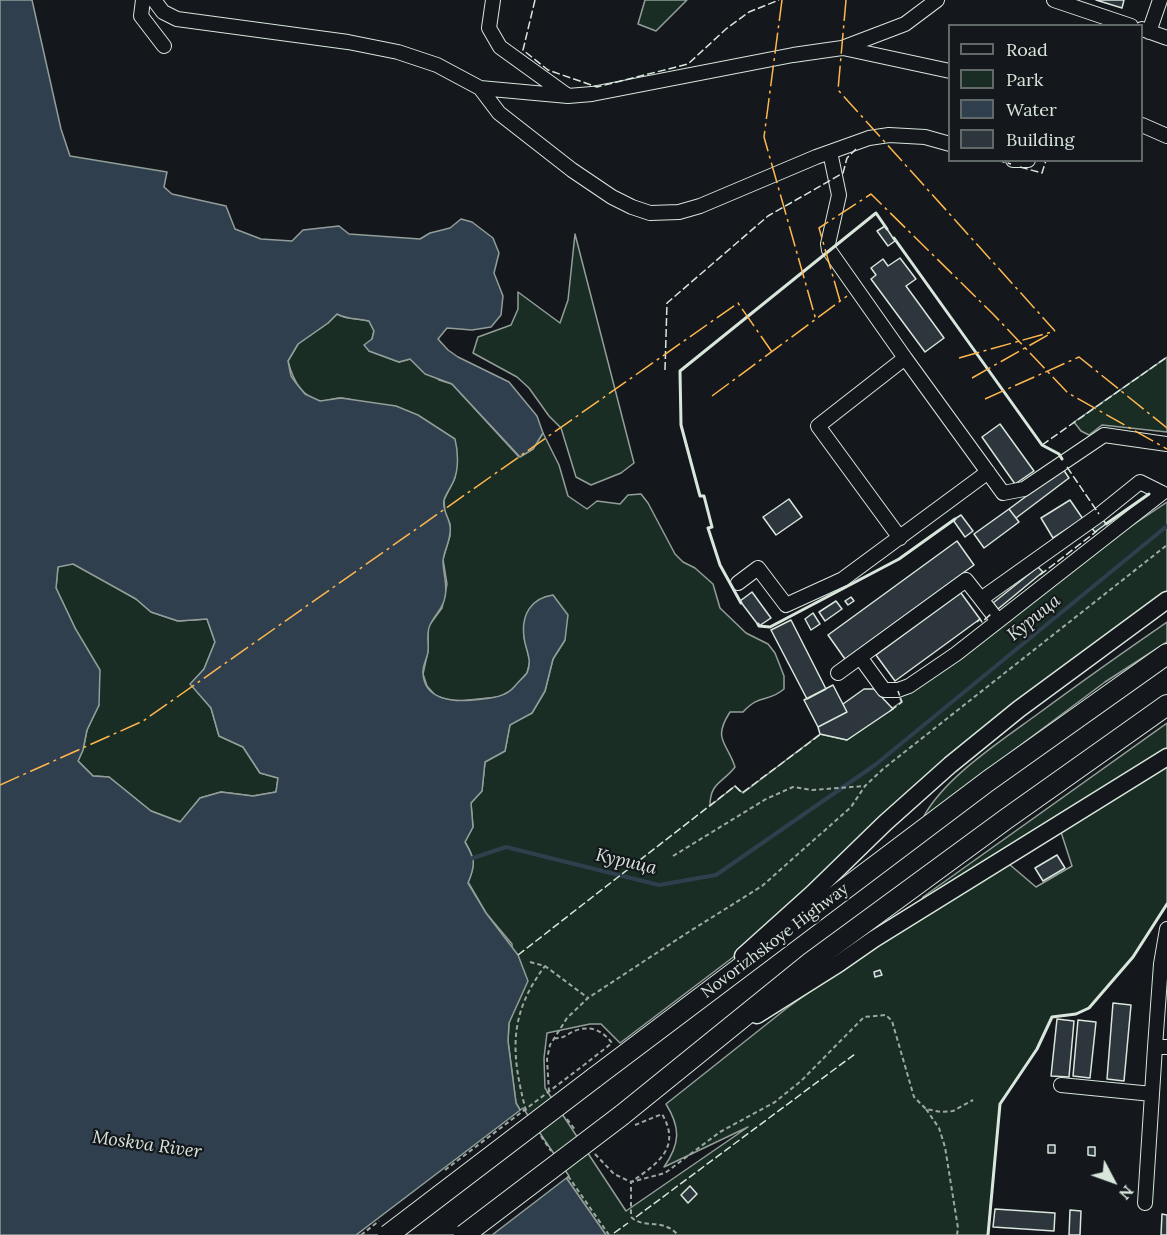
<!DOCTYPE html>
<meta charset="utf-8">
<style>
body{margin:0}
#map{position:relative;width:1167px;height:1235px;overflow:hidden;background:#14181c;font-family:Lora,serif}
canvas{display:block}
.legend{position:absolute;left:948px;top:24px;width:195px;height:138px;box-sizing:border-box;background:#14181c;border:2px solid #626a69;margin:0;padding:8px 10px;list-style:none;font-size:18px;color:#d8e6dc}
.legend li{display:flex;align-items:center;gap:12px;height:30px}
.legend b{width:30px;border:2px solid #626a69}
.north{position:absolute;left:1083px;top:1151px;width:60px;height:60px;-webkit-text-stroke:4px #14181c;paint-order:stroke;rotate:131deg;font-size:16px;font-weight:700;line-height:24px;text-align:center;color:#d8e6dc}
.north::after{content:'';display:block;margin:auto;width:21px;height:27px;background:#d8e6dc;clip-path:polygon(50% 0,100% 100%,50% 72%,0 100%)}
</style>
<div id="map">
<canvas width="1167" height="1235"></canvas>
<ul class="legend">
<li><b style="height:8px;background:#14181c"></b>Road</li>
<li><b style="height:16px;background:#1a2d24"></b>Park</li>
<li><b style="height:16px;background:#2f3f4d"></b>Water</li>
<li><b style="height:16px;background:#2c363c"></b>Building</li>
</ul>
<div class="north">N</div>
</div>
<script>
const context = document.querySelector('canvas').getContext('2d');
context.lineJoin = 'round';
function fillPath(path, color) { context.fillStyle = color; context.fill(path, 'evenodd'); }
function strokePath(path, color, width, dash) { context.strokeStyle = color; context.lineWidth = width; context.lineCap = dash ? 'butt' : 'round'; context.setLineDash(dash || []); context.stroke(path); }
function write(font, color, halo, rows, align = 'center') {
  context.font = font + ' Lora,serif'; context.lineWidth = 4.5; context.setLineDash([]); context.textBaseline = 'middle'; context.strokeStyle = halo; context.fillStyle = color; for (const [text, x, y, turn = 0] of rows) {
    context.save(); context.translate(x, y); context.rotate((+turn || 0) * Math.PI / 180); context.textAlign = isNaN(turn) ? turn : align; if (halo) context.strokeText(text, 0, 0); context.fillText(text, 0, 0); context.restore();
  }
}
const green = new Path2D(`
 M645 0H687L656 31 638 24Z
 M575 234 634 463 621 473 591 485 576 477 561 428 549 416 529 388 517 377 473 353 478 337 511 325 518 309V292L560 323 568 300Z
 M337 314C348 320 357 318 369 321L374 331 369 351 399 362 410 359 439 380 452 384 519 457 533 449 543 433 559 465 568 496 587 509 597 501 620 504 628 495 641 494 648 503 675 554 683 562 695 568 713 584 720 608 746 633 768 644 775 653 784 676V689C768 703 760 693 743 712H730C712 740 727 742 735 767 723 783 710 782 710 806L735 786 743 793 820 734 847 740 901 702 899 694 1089 554 1167 502V593L740 952 620 1043 601 1024H590L547 1033 544 1058 545 1088 626 1211 748 1127 664 1167C680 1144 681 1128 666 1104L787 1008 843 968 1009 864 1036 887 1072 866 1061 832 1167 764V904L1133 957 1089 1008 1076 1014 1052 1017 1037 1049 1000 1104 988 1235H606L526 1120 516 1103 508 1041 509 1023 513 1011 512 944 486 913 468 882C476 864 475 859 465 842L473 827 471 803 482 791 485 762 505 751 510 724 532 713 545 691 553 659 565 640 524 637 530 661 527 673 510 692 498 697 459 701 446 700 435 695 427 686 423 674 428 651V627L442 608 447 584 443 559 450 536V524L445 513 444 500 455 478 359 402C353 400 345 398 339 398 333 398 326 402 320 401 301 397 292 377 288 361L298 344 328 323Z
 M1167 357V432L1102 425 1089 435 1081 431 1074 422Z
 M73 563 136 599 151 612 178 621 207 619 215 642 204 669 191 684 211 708 219 736 243 747 260 773 278 778 276 792 253 796 221 792 200 798 181 822 151 811 109 777 93 776 78 761 83 750 87 730 99 705 75 628 56 588 58 566Z
 M1167 622V642L1105 682 923 818C943 779 999 742 1035 716 1078 684 1122 653 1167 622Z
 M1167 723V749L922 900 923 897Z`);
const water = new Path2D(`
 M0 0H32L61 129 70 156 167 172 164 187 172 194 226 206 235 229 261 239 292 241 303 230 339 226 349 234 420 239 430 233 450 228 461 219 472 222 493 238 499 253 494 273 503 296 501 315 491 327 472 330 447 328 438 339 448 350 458 357 509 382 537 416 543 433 533 449 520 457 452 384 425 374 410 359 399 362 369 351 364 345 372 339 374 331 369 321C357 318 348 320 337 314L328 323 298 344 288 361 291 376 296 383 305 394 320 401 341 398 396 406 418 415 455 439C458 451 459 468 454 480 452 486 446 493 444 500 442 510 449 517 450 526 452 539 444 549 443 561 443 574 448 585 445 597 443 609 435 614 430 625 426 633 429 643 428 652 427 659 422 666 423 674 425 700 453 702 473 700 488 698 504 699 515 686 518 682 524 677 527 673 533 660 525 649 524 637 521 615 531 598 553 595L568 615 565 640 553 659 545 691 532 713 510 725 505 751 485 762 482 791 471 803 473 827 465 842C475 859 476 864 468 883L486 913 518 955 528 981 509 1023 508 1041 516 1103 526 1120 606 1235H0ZM73 564 136 599 151 612 178 621 207 619 215 642 204 669 190 684 211 708 219 736 243 747 260 773 278 778 276 792 253 796 221 792 200 798 180 822 151 811 109 777 93 776 78 761 83 750 87 730 99 705 100 670 75 628 56 588 58 567Z`);
const pier = new Path2D(`
 M523 1108 569 1176 492 1235H356Z`);
const stream = new Path2D(`
 M470 859 506 847 659 885 716 875 875 765 1167 526`);
const building = new Path2D(`
 M1096 0H1124L1122 8Z
 M885 226 895 241 888 246 877 231Z
 M900 258 916 279 906 286 944 338 925 352 871 279 876 275 871 268 883 259 888 266Z
 M1000 424 1034 471 1015 484 982 437Z
 M1063 469 1069 478 1016 518 1009 509Z
 M789 499 802 517 776 535 763 517Z
 M1070 500 1083 519 1053 538 1041 518Z
 M1009 509 1019 522 984 548 974 534Z
 M961 515 973 531 965 537 953 520Z
 M1102 518 1106 524 1095 532 1090 526Z
 M957 541 974 565 845 659 828 635Z
 M1038 567 1043 572 998 609 993 603Z
 M752 592 771 618 759 626 740 601Z
 M961 593 980 619 895 681 876 655Z
 M851 597 854 601 848 605 845 601Z
 M836 601 842 609 825 621 819 612Z
 M813 613 820 624 811 630 805 619Z
 M791 620 826 689 807 699 771 630Z
 M833 685 847 712 818 727 804 700Z
 M864 689H874L893 709 847 740 820 734 818 727 847 712 843 704Z
 M1057 855 1065 868 1043 881 1035 868Z
 M880 970 882 975 875 977 874 972Z
 M1113 1003 1131 1005 1124 1081 1107 1079Z
 M1057 1019 1074 1021 1069 1077 1051 1076Z
 M1078 1020 1096 1022 1090 1078 1073 1076Z
 M1048 1145H1055V1153H1048Z
 M1088 1147H1095V1156L1088 1155Z
 M690 1186 697 1194 688 1203 681 1195Z
 M995 1209 1055 1213 1054 1231 993 1227Z
 M1070 1210 1081 1211 1080 1235H1069Z
 M1162 1214 1167 1215V1235H1161Z`);
const path = new Path2D(`
 M673 856 766 799 793 787 812 790 865 786
 M530 962 545 966 588 998
 M554 1038C562 1039 565 1036 572 1032 589 1024 602 1030 612 1043L584 1065
 M549 1092 547 1059 550 1045 567 1018 588 998 687 933 762 886 851 807 865 786 883 769 1167 545
 M926 1109 939 1128 945 1147 958 1228 957 1235
 M526 1111C511 1054 508 1015 545 966
 M567 1119 576 1131
 M635 1125 662 1114C682 1148 657 1164 631 1182V1217C645 1230 662 1217 678 1235
 M541 1136 551 1151
 M595 1154 614 1174 631 1182 665 1173 720 1132 775 1102 801 1081 864 1017 886 1015 892 1021 914 1097 926 1109 941 1112 953 1111 973 1100
 M568 1176 609 1235`);
const minor = new Path2D(`
 M143 0 141 16 164 46
 M154 0 163 12 177 19 348 42 398 52 437 65 480 88 499 113 572 170 612 197 632 207 650 213 679 212 700 206 816 157 869 138 889 135 925 137 950 144
 M493 0 489 28 500 47 568 96 592 94 793 55 842 48 905 24 937 0
 M1054 0 1131 26
 M1142 29 1167 38
 M1149 32 1160 0
 M843 48 950 71
 M480 88 568 96
 M1142 125 1167 136
 M830 152 839 195 828 244 829 250 905 358 818 426 900 538
 M1013 160H1028
 M905 358 1003 493 1024 489 1104 435 1167 444
 M738 583 758 568 786 605 843 579 988 472
 M981 599 998 621
 M838 673 966 580 981 599 1099 515 1140 482 1162 493 956 654 909 686 898 690H884L860 657
 M1155 1047 1161 964 1167 929
 M1061 1085 1152 1094
 M1145 1203 1155 1047H1167`);
const major = new Path2D(`
 M743 956 813 893 885 823 950 765 1019 709 1167 600
 M757 1015 838 964 874 939 1167 757`);
const highway = new Path2D(`
 M594 1078 988 781 1167 654
 M622 1115 811 962 1006 819 1167 705`);
const pathBridge = new Path2D(`
 M445 1170 584 1065
 M361 1235 379 1221`);
const highwayBridge = new Path2D(`
 M388 1235 594 1078
 M464 1235 622 1115`);
const fence = new Path2D(`
 M535 0 523 50 548 70 597 87 688 64 726 29 749 12 779 0
 M997 160 1011 164
 M1020 167 1042 173 1046 160
 M665 370 667 303 768 216 843 173 847 158 856 149
 M1042 445 1167 357
 M1067 467 1099 514
 M1040 575 1097 531
 M977 622 980 619 982 622 991 614
 M890 711 902 702 898 691
 M518 955 735 786 742 793 821 734
 M636 1217 855 1054
 M614 1233 628 1223
 M988 1235 1000 1104 1037 1049 1052 1017 1076 1014 1089 1008 1133 957 1167 904`);
const wall = new Path2D(`
 M894 238 1042 445 1059 454 1062 459
 M1106 524 1149 494
 M741 603 720 565 708 528 712 527 704 496H700L681 425 680 371 876 213 887 229
 M758 624 759 626 770 627 899 559 955 519
 M988 1235 1000 1104 1037 1049 1052 1017 1076 1014 1089 1008 1133 957 1167 904`);
const power = new Path2D(`
 M782 0 764 137 816 320
 M846 0 838 90 1055 331
 M840 301 819 228 871 194 993 314 1068 393 1167 449
 M959 358 1055 331
 M972 378 1048 335
 M712 396 847 296
 M985 399 1079 357 1167 428
 M0 785 143 721 738 303 772 352`);
const streetNames = [
 ["Novorizhskoye Highway",775,941,-37]
];
const waterNames = [
 ["Курица",1034,618,-39],
 ["Курица",626,862,13],
 ["Moskva River",147,1145,8]
];
fillPath(green, '#1a2d24');
strokePath(green, '#939e99', 1.5);
fillPath(water, '#2f3f4d');
strokePath(water, '#939e99', 1.5);
fillPath(pier, '#14181c');
strokePath(pier, '#939e99', 1.5);
strokePath(stream, '#2f3f4d', 4);
fillPath(building, '#2c363c');
strokePath(building, '#d8e6dc', 1.5);
strokePath(minor, '#d8e6dc', 16);
strokePath(major, '#d8e6dc', 19);
strokePath(highway, '#d8e6dc', 22);
strokePath(path, '#9da8a2', 2, [4.5, 3]);
strokePath(minor, '#14181c', 14);
strokePath(major, '#14181c', 16);
strokePath(highway, '#14181c', 20);
strokePath(highwayBridge, '#d8e6dc', 22, []);
strokePath(pathBridge, '#9da8a2', 2, [4.5, 3]);
strokePath(highwayBridge, '#14181c', 20);
strokePath(fence, '#d8e6dc', 1.5, [8, 3]);
strokePath(wall, '#d8e6dc', 3);
strokePath(power, '#ffb74d', 1.5, [21, 4.5, 3, 4.5]);
write('16px', '#d8e6dc', '#14181c', streetNames);
write('italic 18px', '#d8e6dc', '#14181c', waterNames);
</script>
